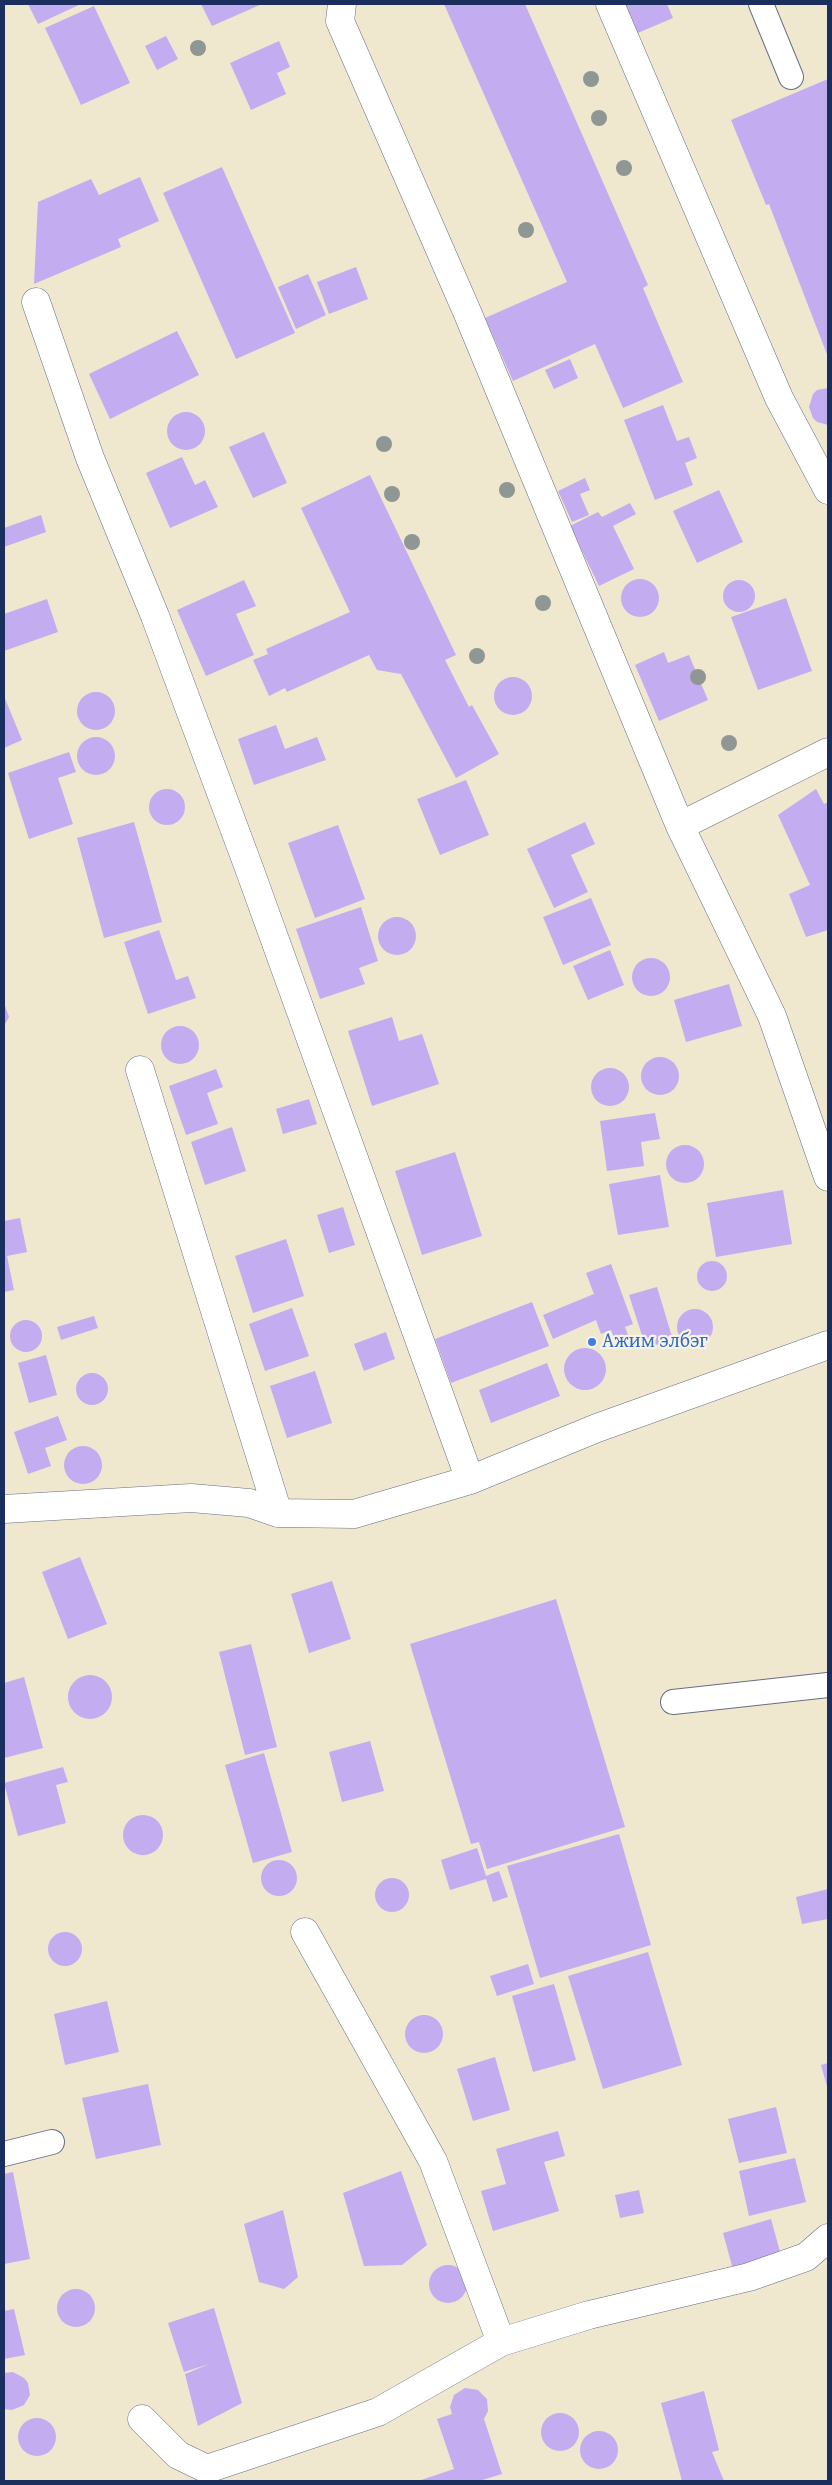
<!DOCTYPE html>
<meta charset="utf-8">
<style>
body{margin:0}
#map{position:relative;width:832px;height:2485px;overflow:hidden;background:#efe7ce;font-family:"Gentium Book Plus",serif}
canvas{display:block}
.frame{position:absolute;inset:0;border:5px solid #1b2f5e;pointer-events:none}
</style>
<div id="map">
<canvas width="832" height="2485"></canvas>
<div class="frame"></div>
</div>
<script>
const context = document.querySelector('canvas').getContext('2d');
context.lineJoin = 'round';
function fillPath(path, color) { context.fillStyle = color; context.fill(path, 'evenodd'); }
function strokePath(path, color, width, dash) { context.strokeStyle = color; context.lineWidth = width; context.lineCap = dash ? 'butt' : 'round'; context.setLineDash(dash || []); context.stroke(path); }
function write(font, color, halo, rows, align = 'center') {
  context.font = font + ' "Gentium Book Plus",serif'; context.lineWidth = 4.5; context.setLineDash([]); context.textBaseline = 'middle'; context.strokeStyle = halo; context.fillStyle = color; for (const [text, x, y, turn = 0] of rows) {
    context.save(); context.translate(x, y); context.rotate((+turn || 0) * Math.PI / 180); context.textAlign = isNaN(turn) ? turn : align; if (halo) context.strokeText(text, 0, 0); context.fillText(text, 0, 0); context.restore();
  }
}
const building = new Path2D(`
 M28 4H81L38 24Z
 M201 4H262L212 26Z
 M444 4H525L648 285 643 288 683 382 623 408 595 344 513 381 485 318 567 282Z
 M621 4H667L673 18 633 35Z
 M94 6 130 83 81 105 45 28Z
 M166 36 178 59 157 70 145 46Z
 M279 41 290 67 277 73 286 94 251 110 230 63Z
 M828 79V357L769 204 766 205 731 120Z
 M222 167 295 333 236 359 163 193Z
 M140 177 159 221 118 239 121 247 34 284 38 202 91 179 99 195Z
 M356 267 368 299 329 314 317 282Z
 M308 274 326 315 296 329 278 287Z
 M177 331 199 375 110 419 89 374Z
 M570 359 578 378 554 389 545 370Z
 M828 388V425L817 422 813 418 809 407 813 394 817 390Z
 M663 405 677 441 689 437 697 458 685 463 693 485 655 500 624 420Z
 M167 431a19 19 0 1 1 38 0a19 19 0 1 1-38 0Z
 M264 432 287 483 253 498 229 447Z
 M182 457 195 485 205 480 218 507 170 528 146 473Z
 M370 475 456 655 445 660 469 707 472 705 499 754 456 778 401 674 377 670 369 655 287 692 285 688 269 696 253 660 268 654 266 649 350 612 301 508Z
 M585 478 590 490 580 494 589 515 572 522 558 491Z
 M719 490 743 542 697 563 673 511Z
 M630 503 636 514 613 526 634 569 599 586 570 526 598 512 602 517Z
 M41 515 46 532 4 547V528Z
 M621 598a19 19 0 1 1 38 0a19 19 0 1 1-38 0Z
 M244 580 256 606 236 614 254 655 206 676 177 610Z
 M723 596a16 16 0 1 1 32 0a16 16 0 1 1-32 0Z
 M786 598 812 671 758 690 731 617Z
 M47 599 58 632 4 651V614Z
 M664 652 668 663 689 655 708 700 659 721 635 665Z
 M494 696a19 19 0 1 1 38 0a19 19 0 1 1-38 0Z
 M77 711a19 19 0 1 1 38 0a19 19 0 1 1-38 0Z
 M4 696 22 740 4 748Z
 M276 725 285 749 317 737 326 760 254 785 238 739Z
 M77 756a19 19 0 1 1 38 0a19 19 0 1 1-38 0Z
 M69 752 76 772 58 778 73 824 29 839 8 773Z
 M466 780 489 835 440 855 417 799Z
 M149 807a18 18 0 1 1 36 0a18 18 0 1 1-36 0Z
 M816 789 824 804 828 802V930L806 937 789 894 810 885 778 815Z
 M134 822 162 922 104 938 77 838Z
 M585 822 595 844 571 855 588 892 554 908 527 849Z
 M338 825 365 899 315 918 288 843Z
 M591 898 611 945 563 965 543 917Z
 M361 907 378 961 359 968 365 984 320 999 296 929Z
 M378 936a19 19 0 1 1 38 0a19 19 0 1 1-38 0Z
 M159 930 176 980 188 976 196 998 148 1014 124 942Z
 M610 950 624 985 588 1000 573 966Z
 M632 977a19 19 0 1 1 38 0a19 19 0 1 1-38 0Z
 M729 984 742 1026 686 1042 674 1000Z
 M4 1003 9 1017 4 1026Z
 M392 1017 399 1041 422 1034 439 1084 372 1106 348 1031Z
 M161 1045a19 19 0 1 1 38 0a19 19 0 1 1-38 0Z
 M641 1076a19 19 0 1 1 38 0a19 19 0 1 1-38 0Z
 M591 1087a19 19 0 1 1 38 0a19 19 0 1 1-38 0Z
 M216 1069 223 1087 207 1093 218 1124 186 1135 169 1086Z
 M309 1099 317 1124 283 1134 276 1109Z
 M655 1113 660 1139 641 1142 644 1166 607 1171 600 1121Z
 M232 1127 246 1171 205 1185 191 1142Z
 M666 1164a19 19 0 1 1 38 0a19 19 0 1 1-38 0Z
 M455 1152 482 1236 422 1255 395 1171Z
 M660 1175 669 1227 618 1235 609 1184Z
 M783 1190 792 1244 716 1257 707 1203Z
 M343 1207 355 1245 329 1253 317 1215Z
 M20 1218 27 1252 7 1256 14 1290 4 1292V1221Z
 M286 1239 304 1296 253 1313 235 1256Z
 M697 1276a15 15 0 1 1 30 0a15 15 0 1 1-30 0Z
 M611 1264 633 1324 625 1327 631 1343 618 1348 611 1330 601 1334 596 1320 553 1339 543 1315 594 1294 586 1273Z
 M657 1287 673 1340 646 1348 629 1295Z
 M532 1302 549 1346 451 1383 435 1339Z
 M292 1308 309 1356 265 1371 249 1324Z
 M677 1327a18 18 0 1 1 36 0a18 18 0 1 1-36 0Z
 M94 1316 98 1328 61 1340 57 1327Z
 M10 1336a16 16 0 1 1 32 0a16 16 0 1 1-32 0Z
 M386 1332 395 1359 364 1371 354 1344Z
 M564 1369a21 21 0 1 1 42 0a21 21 0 1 1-42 0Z
 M46 1355 57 1395 29 1403 18 1363Z
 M547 1363 560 1396 491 1423 479 1390Z
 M315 1371 332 1423 287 1438 270 1386Z
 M76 1389a16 16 0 1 1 32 0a16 16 0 1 1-32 0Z
 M58 1416 67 1440 45 1448 51 1466 28 1474 14 1432Z
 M64 1465a19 19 0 1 1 38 0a19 19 0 1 1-38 0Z
 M80 1557 107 1624 68 1639 42 1572Z
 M332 1581 351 1639 309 1653 291 1594Z
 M556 1599 625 1827 487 1869 479 1842 471 1844 410 1644Z
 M251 1644 277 1747 245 1755 219 1652Z
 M68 1697a22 22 0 1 1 44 0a22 22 0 1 1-44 0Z
 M24 1677 43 1748 4 1758V1683Z
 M370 1741 384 1791 342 1802 329 1752Z
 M264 1753 292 1852 253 1863 225 1765Z
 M63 1767 68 1782 56 1785 66 1823 18 1836 4 1783Z
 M123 1835a20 20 0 1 1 40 0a20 20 0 1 1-40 0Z
 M619 1834 651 1945 540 1978 507 1866Z
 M477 1848 486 1876 499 1871 508 1897 493 1902 486 1879 450 1890 441 1860Z
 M261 1878a18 18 0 1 1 36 0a18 18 0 1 1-36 0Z
 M375 1895a17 17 0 1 1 34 0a17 17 0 1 1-34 0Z
 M828 1889V1919L802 1924 796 1897Z
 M48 1949a17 17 0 1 1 34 0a17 17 0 1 1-34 0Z
 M648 1952 682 2065 603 2089 568 1976Z
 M528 1964 534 1984 497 1996 490 1976Z
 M554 1984 576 2060 533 2072 512 1996Z
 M107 2001 119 2052 65 2065 54 2014Z
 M405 2034a19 19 0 1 1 38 0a19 19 0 1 1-38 0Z
 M495 2057 510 2110 473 2121 457 2069Z
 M828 2063V2090L821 2065Z
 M148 2084 161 2145 96 2159 82 2098Z
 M776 2107 787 2153 739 2163 728 2119Z
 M558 2131 565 2156 544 2162 559 2211 493 2231 481 2191 506 2184 496 2149Z
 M795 2158 806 2202 749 2216 739 2171Z
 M401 2171 427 2245 402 2265 364 2266 343 2193Z
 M13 2172 30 2259 4 2264V2174Z
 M639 2190 644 2213 620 2218 615 2195Z
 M283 2210 298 2277 284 2289 259 2282 244 2224Z
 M771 2219 782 2259 734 2273 723 2233Z
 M429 2284a19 19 0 1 1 38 0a19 19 0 1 1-38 0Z
 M57 2308a19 19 0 1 1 38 0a19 19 0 1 1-38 0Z
 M214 2308 242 2403 198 2426 185 2374 209 2364 184 2372 168 2323Z
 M14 2309 25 2355 4 2359V2311Z
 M13 2372 24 2378 28 2383 30 2395 24 2405 12 2410 4 2409V2373Z
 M465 2388 478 2390 487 2399 488 2411 484 2419 502 2474 479 2481H418L454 2469 437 2419 452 2414 450 2407 454 2395Z
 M704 2391 719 2450 712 2452 724 2481H682L661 2403Z
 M541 2432a19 19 0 1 1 38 0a19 19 0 1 1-38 0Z
 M18 2437a19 19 0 1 1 38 0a19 19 0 1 1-38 0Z
 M580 2450a19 19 0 1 1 38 0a19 19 0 1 1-38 0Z`);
const lane = new Path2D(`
 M761 4 791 77
 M673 1702 828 1685
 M4 2154 52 2142`);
const street = new Path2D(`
 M342 4 340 21 468 314 680 826 772 1016 828 1177
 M610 4 779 398 828 490
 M36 302 90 458 155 616 249 868 470 1480
 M680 826 828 752
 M140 1070 278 1513
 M4 1509 191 1498 249 1503 278 1513 354 1514 470 1480 597 1428 828 1345
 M305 1932 433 2161 501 2342 589 2315 749 2277 806 2257 828 2238
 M142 2419 178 2455 207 2469 378 2412 501 2342`);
const trees = [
 [198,48],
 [591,79],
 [599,118],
 [624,168],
 [526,230],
 [384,444],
 [507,490],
 [392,494],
 [412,542],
 [543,603],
 [477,656],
 [698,677],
 [729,743]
];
const markers = [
 [592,1342,5,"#3f7fe0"]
];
const shopNames = [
 ["Ажим элбэг",602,1342]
];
fillPath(building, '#c4acf1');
strokePath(lane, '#656f85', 26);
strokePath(street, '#656f85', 29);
strokePath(lane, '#fff', 24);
strokePath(street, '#fff', 28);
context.fillStyle = '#8e9793';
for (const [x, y] of trees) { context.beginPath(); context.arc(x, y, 8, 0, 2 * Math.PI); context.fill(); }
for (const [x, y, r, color] of markers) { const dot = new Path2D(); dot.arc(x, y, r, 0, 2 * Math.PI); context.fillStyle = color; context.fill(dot); strokePath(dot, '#f7f3e8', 2); }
write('20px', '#366cbe', '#f7f3e8', shopNames, 'left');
</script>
